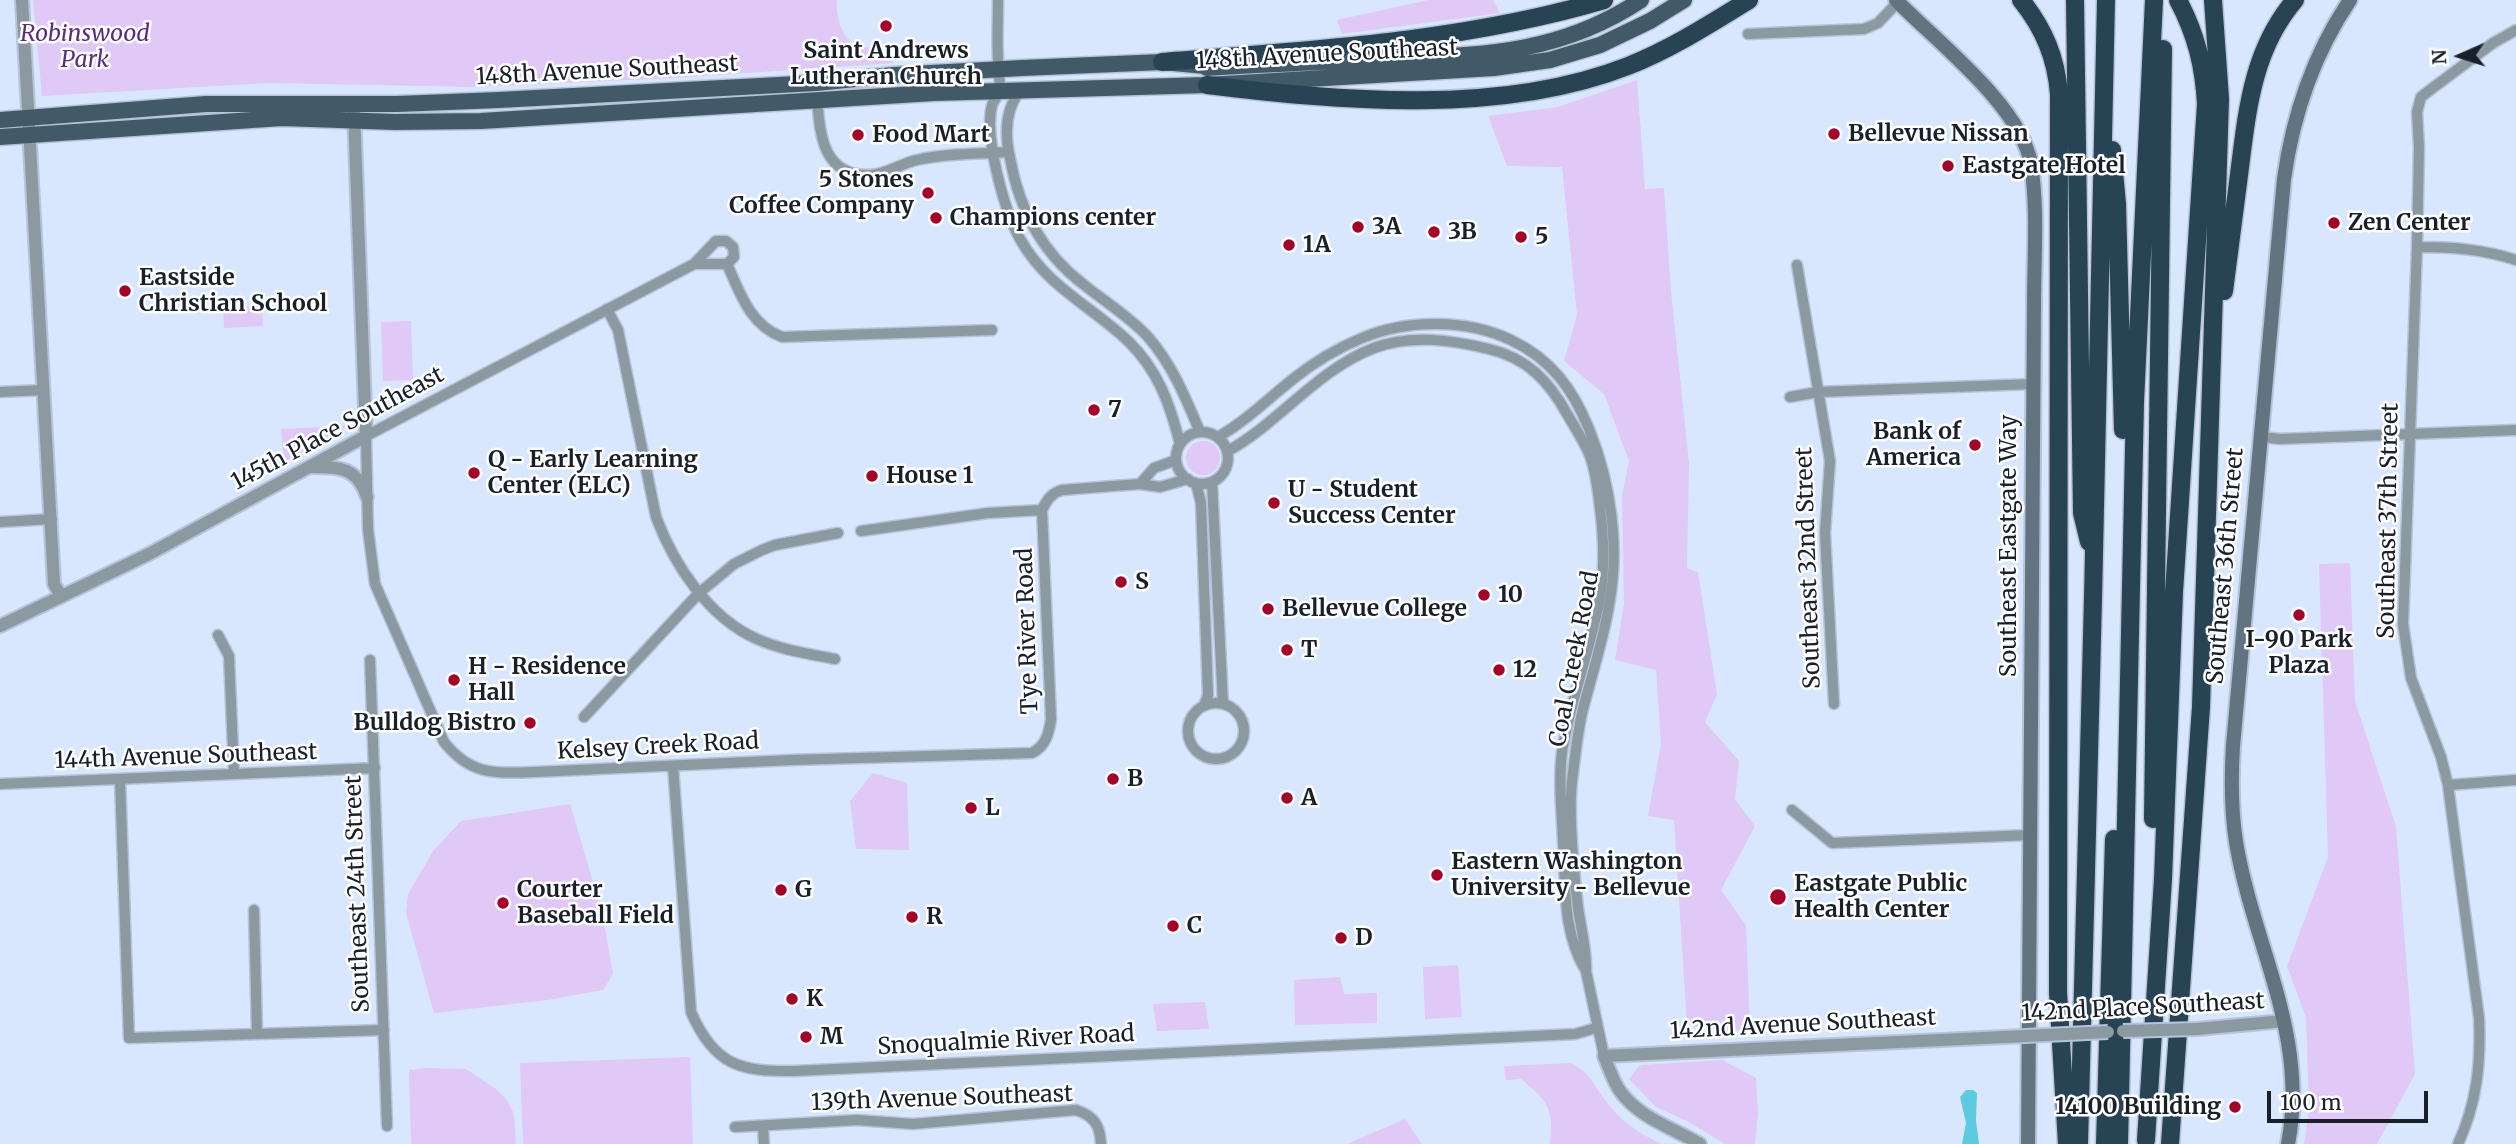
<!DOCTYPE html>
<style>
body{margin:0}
#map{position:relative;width:2516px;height:1144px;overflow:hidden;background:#d9e7fe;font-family:Merriweather,serif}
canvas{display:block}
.north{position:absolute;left:2425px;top:21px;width:70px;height:70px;-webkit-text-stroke:5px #fff;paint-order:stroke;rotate:267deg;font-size:19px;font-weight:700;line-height:28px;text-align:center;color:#19202a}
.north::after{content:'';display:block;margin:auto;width:24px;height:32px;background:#19202a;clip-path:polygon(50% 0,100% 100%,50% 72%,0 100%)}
.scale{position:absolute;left:2267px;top:1091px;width:161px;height:32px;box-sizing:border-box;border:4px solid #19202a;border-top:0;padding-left:9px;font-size:21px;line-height:24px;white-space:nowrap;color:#19202a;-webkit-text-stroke:5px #fff;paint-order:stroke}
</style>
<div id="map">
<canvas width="2516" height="1144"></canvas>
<div class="north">N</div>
<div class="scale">100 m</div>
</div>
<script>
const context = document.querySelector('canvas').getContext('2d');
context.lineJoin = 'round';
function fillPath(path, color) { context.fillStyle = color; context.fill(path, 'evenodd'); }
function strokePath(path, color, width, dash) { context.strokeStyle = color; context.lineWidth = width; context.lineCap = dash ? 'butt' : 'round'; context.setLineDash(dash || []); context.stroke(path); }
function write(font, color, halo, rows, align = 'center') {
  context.font = font + ' Merriweather,serif'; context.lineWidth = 5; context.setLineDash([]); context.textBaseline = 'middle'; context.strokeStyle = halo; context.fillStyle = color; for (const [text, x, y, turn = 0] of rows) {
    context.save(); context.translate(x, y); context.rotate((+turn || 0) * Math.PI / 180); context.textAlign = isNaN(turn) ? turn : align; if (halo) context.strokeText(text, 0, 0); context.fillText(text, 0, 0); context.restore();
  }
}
const green = new Path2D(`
 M33 0H837C837 21 840 33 856 47H882L894 63 673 78 474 87 268 83 42 96Z
 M1428 0H1493L1500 13 1342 34 1337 20Z
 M1637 80 1645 189 1664 188 1671 291 1689 463 1687 568 1698 572 1717 694 1705 722 1739 761 1735 799 1755 826 1721 890 1746 925 1750 1031 1687 1026 1674 820 1648 816 1661 744 1656 670 1615 660 1624 604 1622 495 1629 461 1604 394 1564 361 1577 315 1562 167 1507 166 1488 116 1558 107Z
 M262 306 263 326 224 328 223 308Z
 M411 321 413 380 383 381 381 322Z
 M348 426 284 463 281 429Z
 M1186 458a17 17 0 1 1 34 0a17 17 0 1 1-34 0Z
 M2350 563 2355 701 2396 827 2415 1074 2377 1144H2304L2309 1110 2306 1018 2287 966 2328 857 2319 564Z
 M873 773 907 783 909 850 856 849 850 801Z
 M570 804 602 912 613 974 603 990 548 1000 434 1013 406 913 408 894 434 850 461 821Z
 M1458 965 1462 1017 1425 1019 1423 967Z
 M1340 977 1344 994 1377 993V1023L1295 1025 1294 980Z
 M1205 1002 1209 1029 1157 1031 1153 1004Z
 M690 1057 693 1144H523L520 1063Z
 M1722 1060 1756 1078 1758 1114 1755 1144H1725L1685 1120 1656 1107 1629 1079 1638 1067 1643 1065Z
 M1571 1063C1594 1075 1592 1085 1608 1104 1624 1124 1639 1133 1662 1144H1550C1554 1107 1548 1102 1521 1079L1506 1080 1504 1066Z
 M428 1068 466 1069 496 1089 507 1100 514 1114 516 1144H411L409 1070Z
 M1405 1119 1422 1144H1347Z`);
const water = new Path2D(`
 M1966 1090H1973L1977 1093 1976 1120 1979 1144H1962L1966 1123 1960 1097Z`);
const minor = new Path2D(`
 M998 0C998 20 997 39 998 59 998 69 1001 81 999 91 998 96 994 100 992 105 984 137 1004 210 1020 239 1047 287 1090 305 1128 341 1158 370 1170 404 1180 444
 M1748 34 1864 29 1878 23 1898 2
 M1019 92C1005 111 1005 136 1010 158 1019 209 1041 252 1083 284 1105 302 1130 317 1149 338 1173 366 1186 399 1200 432
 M817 98C820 134 822 177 871 175 887 174 902 163 917 160 946 153 979 154 1008 152
 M2417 247C2452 247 2482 249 2516 260
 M694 264H727L734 257 733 247 726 241H716L694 264 366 436 368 529 375 584 444 742C471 776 495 773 535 772L791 760 1032 753C1046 746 1049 733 1051 719L1042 510C1047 500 1051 493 1062 490L1140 484 1160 487 1188 479
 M727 264C740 293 750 325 782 337L992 330
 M1797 265 1830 461 1825 533 1834 704
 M607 309 618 330 656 517C674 565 709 618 757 639 781 650 810 654 835 659
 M0 392 44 390
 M1790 397 1818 392 2033 384
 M1176 458a26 26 0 1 1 52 0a26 26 0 1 1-52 0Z
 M1218 437C1246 421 1268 399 1293 379 1313 363 1338 348 1362 338 1407 319 1467 319 1511 340 1551 359 1573 389 1589 429 1611 483 1620 547 1609 605 1603 642 1591 677 1582 713 1577 735 1575 759 1572 781 1568 816 1574 873 1578 908 1581 929 1587 950 1586 971L1604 1056
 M2261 437 2280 439 2516 430
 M1228 451C1280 422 1317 370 1374 348 1411 334 1452 340 1489 349 1527 358 1549 381 1567 414 1575 428 1584 441 1590 456 1596 472 1598 491 1600 508 1604 539 1605 572 1599 603 1589 653 1570 702 1562 752 1558 782 1562 813 1563 842 1566 886 1562 932 1586 971
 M1212 482 1223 704
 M1196 483 1201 503 1208 695 1204 706
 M1140 484 1154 468 1176 460
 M0 522 52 519
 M861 531 988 513 1042 510
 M218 635 229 656 234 774
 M370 660 387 1126
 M1188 731a28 28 0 1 1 56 0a28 28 0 1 1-56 0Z
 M584 717 699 593 734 564 762 550 775 545 838 533
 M673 766 691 1012C714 1065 740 1072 794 1071L1575 1034 1596 1028
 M120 779 129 1038 384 1030
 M0 784 375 768
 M2448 785 2516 780
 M1792 810 1832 843 2030 835
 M254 910 257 1034
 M763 1126 764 1144
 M735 1127 857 1120 913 1124 1076 1110C1094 1116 1100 1125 1101 1144
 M2458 1144C2477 1103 2481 1063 2479 1018L2448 785 2441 757 2411 678 2403 624 2417 247 2419 148 2417 112 2421 97 2430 90 2493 43 2516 30`);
const tertiary = new Path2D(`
 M22 0 54 584 61 596
 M309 467C338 467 357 466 367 497
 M0 626 149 554 366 436 354 112
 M2197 1029 2284 1021
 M1700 1144C1673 1128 1639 1118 1620 1091 1613 1081 1609 1068 1604 1056L2004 1037`);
const secondary = new Path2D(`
 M1896 0C1937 42 2021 106 2031 164 2038 209 2034 258 2034 304L2028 1144
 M2288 1144C2309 1035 2253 945 2236 842 2231 810 2231 778 2233 746L2284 179C2293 114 2313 55 2350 0`);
const primary = new Path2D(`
 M1207 68C1268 64 1329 62 1389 59 1483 55 1560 54 1641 0
 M0 120 206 104H397L499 100 816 83 894 75 1022 68 1162 62 1217 67
 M0 137 282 118 395 122 481 121 934 93 1207 85 1494 68 1550 60 1600 45 1650 21 1684 0`);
const motorway = new Path2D(`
 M2021 0C2044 29 2056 57 2059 94L2058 992 2067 1144
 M2075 0 2082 513 2089 542
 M1162 62C1311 50 1461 42 1604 0
 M1207 85C1340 101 1501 116 1628 66 1671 49 1710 24 1749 0
 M2112 150 2117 204 2123 430
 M2224 291C2229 253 2234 214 2239 175 2247 112 2252 50 2295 0
 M2153 819 2163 49
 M2146 1140 2163 879 2174 592 2206 104C2204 66 2196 34 2178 0
 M2079 1144C2090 763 2098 381 2106 0
 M2105 1144 2114 839
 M2119 1144 2135 402 2154 0
 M2170 1144 2201 707 2220 99 2213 0`);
const tertiaryBridge = new Path2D(`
 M2123 1031 2197 1029
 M2004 1037 2108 1032`);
const markers = [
 [886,26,7,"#a3052a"],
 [1834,134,7,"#a3052a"],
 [858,135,7,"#a3052a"],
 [1948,166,7,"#a3052a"],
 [928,193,7,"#a3052a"],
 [936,218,7,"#a3052a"],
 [2334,223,7,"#a3052a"],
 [1358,227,7,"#a3052a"],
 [1434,232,7,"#a3052a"],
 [1521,237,7,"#a3052a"],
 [1289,245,7,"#a3052a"],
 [125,291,7,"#a3052a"],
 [1094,410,7,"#a3052a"],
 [1975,445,7,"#a3052a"],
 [474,473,7,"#a3052a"],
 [872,476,7,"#a3052a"],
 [1274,503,7,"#a3052a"],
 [1121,582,7,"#a3052a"],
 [1484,595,7,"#a3052a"],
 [1268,609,7,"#a3052a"],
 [2299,615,7,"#a3052a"],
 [1287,650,7,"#a3052a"],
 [1499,670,7,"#a3052a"],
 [454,680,7,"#a3052a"],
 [530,723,7,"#a3052a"],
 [1113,779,7,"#a3052a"],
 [1287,798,7,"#a3052a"],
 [971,808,7,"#a3052a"],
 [1437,875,7,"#a3052a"],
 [781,890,7,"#a3052a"],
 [1778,897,9,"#a3052a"],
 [503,903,7,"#a3052a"],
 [912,917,7,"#a3052a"],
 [1173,926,7,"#a3052a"],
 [1341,938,7,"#a3052a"],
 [792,999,7,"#a3052a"],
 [806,1037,7,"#a3052a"],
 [2235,1107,7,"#a3052a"]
];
const parkNames = [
 ["Robinswood",85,34],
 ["Park",85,60]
];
const poiNames = [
 ["Saint Andrews",886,51,"center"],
 ["Lutheran Church",886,77,"center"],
 ["Bellevue Nissan",1848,134],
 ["Food Mart",872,135],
 ["Eastgate Hotel",1962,166],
 ["5 Stones",914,180,"right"],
 ["Coffee Company",914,206,"right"],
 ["Champions center",950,218],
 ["Zen Center",2348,223],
 ["3A",1372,227],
 ["3B",1448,232],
 ["5",1535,237],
 ["1A",1303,245],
 ["Eastside",139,278],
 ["Christian School",139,304],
 ["7",1108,410],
 ["Bank of",1961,432,"right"],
 ["America",1961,458,"right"],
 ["Q - Early Learning",488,460],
 ["Center (ELC)",488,486],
 ["House 1",886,476],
 ["U - Student",1288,490],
 ["Success Center",1288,516],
 ["S",1135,582],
 ["10",1498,595],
 ["Bellevue College",1282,609],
 ["I-90 Park",2299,640,"center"],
 ["Plaza",2299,666,"center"],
 ["T",1301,650],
 ["H - Residence",468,667],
 ["Hall",468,693],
 ["12",1513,670],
 ["Bulldog Bistro",516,723,"right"],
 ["B",1127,779],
 ["A",1301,798],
 ["L",985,808],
 ["Eastern Washington",1451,862],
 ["University - Bellevue",1451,888],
 ["Eastgate Public",1794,884],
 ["Health Center",1794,910],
 ["Courter",517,890],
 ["Baseball Field",517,916],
 ["G",795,890],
 ["R",926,917],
 ["C",1187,926],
 ["D",1355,938],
 ["K",806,999],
 ["M",820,1037],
 ["14100 Building",2221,1107,"right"]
];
const streetNames = [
 ["148th Avenue Southeast",1327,55,-3],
 ["148th Avenue Southeast",607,71,-3],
 ["145th Place Southeast",338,429,-28],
 ["Southeast 37th Street",2389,521,-89],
 ["Southeast Eastgate Way",2009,546,-90],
 ["Southeast 36th Street",2226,566,-85],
 ["Southeast 32nd Street",1809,568,-92],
 ["Tye River Road",1028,631,-92],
 ["Coal Creek Road",1575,659,-79],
 ["Kelsey Creek Road",658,747,-3],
 ["144th Avenue Southeast",186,757,-2],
 ["Southeast 24th Street",358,894,-92],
 ["142nd Place Southeast",2143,1008,-3],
 ["142nd Avenue Southeast",1803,1025,-3],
 ["Snoqualmie River Road",1006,1041,-3],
 ["139th Avenue Southeast",942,1099,-2]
];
fillPath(green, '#e0c8f7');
fillPath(water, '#5ecae0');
strokePath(minor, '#b6c3d8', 13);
strokePath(tertiary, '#b6c3d8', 16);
strokePath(secondary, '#b6c3d8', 18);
strokePath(primary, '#b6c3d8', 19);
strokePath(motorway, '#b6c3d8', 21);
strokePath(minor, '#8c99a1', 10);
strokePath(tertiary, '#8c99a1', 12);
strokePath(secondary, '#617480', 14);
strokePath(primary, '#425a68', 16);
strokePath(motorway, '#284353', 18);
strokePath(tertiaryBridge, '#b6c3d8', 16, []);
strokePath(tertiaryBridge, '#8c99a1', 12);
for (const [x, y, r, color] of markers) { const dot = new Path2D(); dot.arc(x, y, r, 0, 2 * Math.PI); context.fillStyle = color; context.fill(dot); strokePath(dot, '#fff', 2.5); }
write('italic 23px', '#5b2d7d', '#fff', parkNames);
write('bold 23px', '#19202a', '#fff', poiNames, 'left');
write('23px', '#19202a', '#fff', streetNames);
</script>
